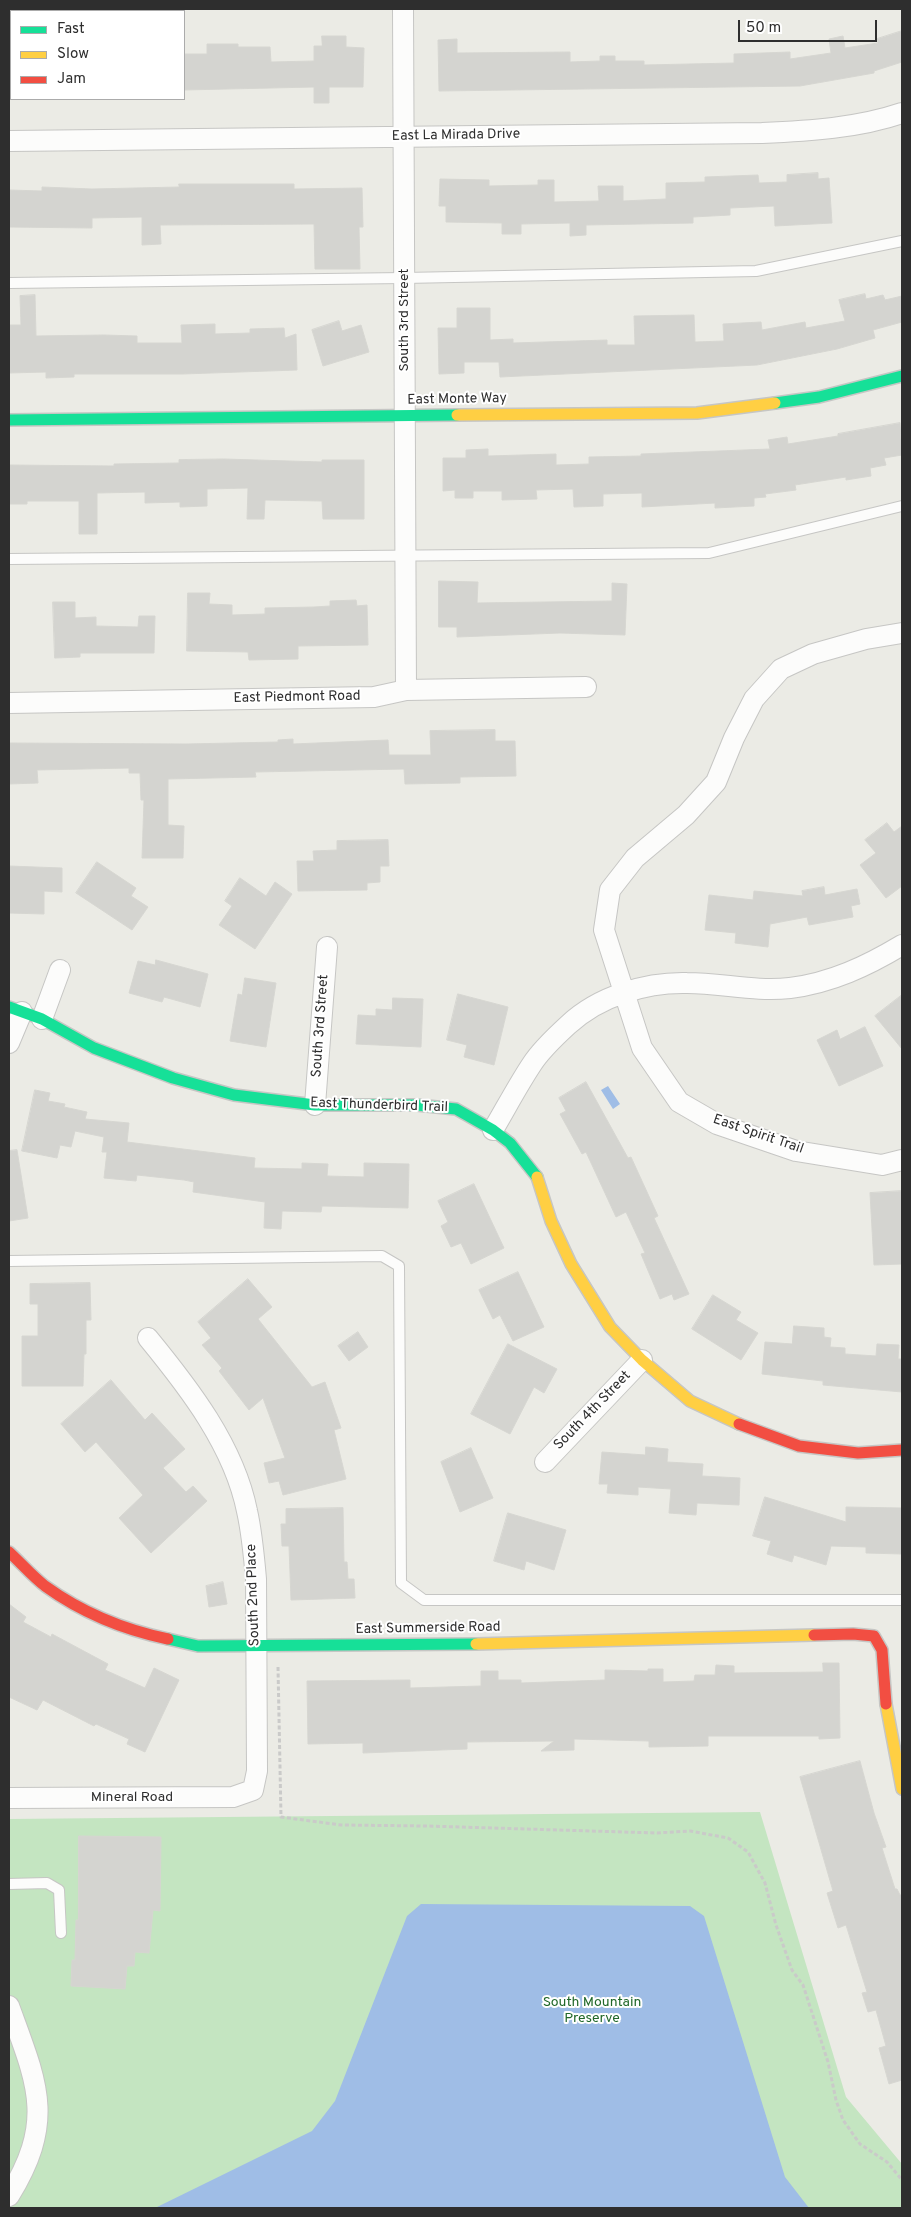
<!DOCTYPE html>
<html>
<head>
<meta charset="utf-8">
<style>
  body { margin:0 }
  #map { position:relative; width:911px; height:2217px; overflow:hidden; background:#ebebe5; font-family:Overpass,sans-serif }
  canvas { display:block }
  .frame { position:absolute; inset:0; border:10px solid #2e2e2e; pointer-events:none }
  .legend { position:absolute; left:10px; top:10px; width:175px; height:90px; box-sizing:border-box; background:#fff; border:1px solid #ababab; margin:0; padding:6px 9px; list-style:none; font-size:15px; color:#2e2e2e }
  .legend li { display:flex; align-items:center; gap:10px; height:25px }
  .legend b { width:25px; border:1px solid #ababab }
  .scale { position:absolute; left:738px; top:20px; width:139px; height:22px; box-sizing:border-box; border:2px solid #2e2e2e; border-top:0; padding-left:6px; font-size:15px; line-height:18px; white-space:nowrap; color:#2e2e2e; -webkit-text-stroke:4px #fff; paint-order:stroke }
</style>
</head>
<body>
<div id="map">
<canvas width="911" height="2217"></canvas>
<div class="frame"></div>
<ul class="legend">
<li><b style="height:6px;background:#16e098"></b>Fast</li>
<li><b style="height:6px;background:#ffcf43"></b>Slow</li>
<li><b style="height:6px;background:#f24e42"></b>Jam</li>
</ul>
<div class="scale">50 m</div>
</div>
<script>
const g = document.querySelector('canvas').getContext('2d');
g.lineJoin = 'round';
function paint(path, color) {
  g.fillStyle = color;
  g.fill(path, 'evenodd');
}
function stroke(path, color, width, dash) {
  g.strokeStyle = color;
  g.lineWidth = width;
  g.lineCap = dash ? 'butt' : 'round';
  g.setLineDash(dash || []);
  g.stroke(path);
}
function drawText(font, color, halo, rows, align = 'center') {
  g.font = font + ' Overpass,sans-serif';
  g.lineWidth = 4;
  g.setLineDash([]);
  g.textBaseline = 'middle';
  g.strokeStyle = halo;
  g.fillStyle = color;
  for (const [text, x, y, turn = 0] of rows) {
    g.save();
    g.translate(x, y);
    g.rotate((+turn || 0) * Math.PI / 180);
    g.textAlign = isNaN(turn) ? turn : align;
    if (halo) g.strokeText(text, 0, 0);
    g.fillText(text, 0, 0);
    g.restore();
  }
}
const green = new Path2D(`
  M 760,1812 L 846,2097 L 902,2164 L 902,2208 L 9,2208 L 9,1819 Z`);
const water = new Path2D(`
  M 608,1086 L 620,1104 L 613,1109 L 601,1090 Z
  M 421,1904 L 690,1906 L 704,1916 L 785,2177 L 809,2208 L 155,2208 L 312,2131 L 335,2101 L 407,1916 Z`);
const building = new Path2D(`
  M 902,31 L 902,62 L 874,71 L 874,73 L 800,86 L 439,91 L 438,40 L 457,39 L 457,53 L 570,52 L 570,62 L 600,61 L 600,56 L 615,56 L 615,61 L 644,61 L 644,65 L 734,63 L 734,54 L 790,52 L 790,59 L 831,53 L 829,39 L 843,36 L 845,48 L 878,43 L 877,39 Z
  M 322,36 L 346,36 L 346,47 L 364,48 L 363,87 L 329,87 L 329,103 L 314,103 L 314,87 L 184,90 L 184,54 L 207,54 L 207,44 L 238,44 L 238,47 L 270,47 L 271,62 L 314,61 L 314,46 L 322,46 Z
  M 818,173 L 818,179 L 829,178 L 832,223 L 775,226 L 774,206 L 730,208 L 730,215 L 693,217 L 693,223 L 586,225 L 586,235 L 570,236 L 570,223 L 521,224 L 521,234 L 502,234 L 502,223 L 446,222 L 446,206 L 439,206 L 440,179 L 489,180 L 489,186 L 538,185 L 538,180 L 554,180 L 554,202 L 599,201 L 598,186 L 623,186 L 623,201 L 666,199 L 666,183 L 705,182 L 705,177 L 758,175 L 759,183 L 787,182 L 787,175 Z
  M 179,184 L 294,184 L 294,189 L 362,188 L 363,227 L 359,227 L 360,269 L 315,269 L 314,224 L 160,225 L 161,244 L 142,245 L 142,217 L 92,218 L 92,228 L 9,227 L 9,190 L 42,191 L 42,187 L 92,189 L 179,187 Z
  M 865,294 L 866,299 L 883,295 L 885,300 L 902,296 L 902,322 L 873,330 L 875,338 L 837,349 L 757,365 L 500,377 L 499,362 L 464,362 L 464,373 L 439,374 L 438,328 L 457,328 L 457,308 L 490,308 L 490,340 L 513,339 L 513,343 L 607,340 L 607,345 L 635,345 L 634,316 L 694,315 L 695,342 L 724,341 L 723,324 L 761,322 L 762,330 L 805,322 L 806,328 L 845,321 L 839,300 Z
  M 35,295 L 36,336 L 104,335 L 137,336 L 137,343 L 182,343 L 181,325 L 215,324 L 215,334 L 250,333 L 250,329 L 284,328 L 285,338 L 296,334 L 297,370 L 183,374 L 74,374 L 74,377 L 46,378 L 46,372 L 9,373 L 9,325 L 21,325 L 20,296 Z
  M 339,321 L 342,331 L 361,325 L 369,352 L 323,366 L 312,330 Z
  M 900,423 L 902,455 L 884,458 L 886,465 L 870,468 L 871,476 L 846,480 L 846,477 L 795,485 L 796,490 L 765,494 L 766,497 L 754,498 L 754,506 L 715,508 L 715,503 L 642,507 L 642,493 L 603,494 L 603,506 L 574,507 L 573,489 L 536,490 L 537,499 L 502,500 L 502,491 L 473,491 L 473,498 L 455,498 L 455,490 L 443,491 L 443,458 L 466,458 L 466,450 L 488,449 L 488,456 L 556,454 L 556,465 L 589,464 L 589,457 L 641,456 L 641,454 L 770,449 L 768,440 L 787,437 L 788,444 L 838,436 L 838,434 Z
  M 224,459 L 322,462 L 322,460 L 364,460 L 364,519 L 323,519 L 322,501 L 265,500 L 264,519 L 247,519 L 248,488 L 207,489 L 207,506 L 180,507 L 180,502 L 145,503 L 145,492 L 97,493 L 97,534 L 79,534 L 79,501 L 27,501 L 27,504 L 9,504 L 9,465 L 114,466 L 114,464 L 179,463 L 179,460 Z
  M 439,581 L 478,582 L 477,603 L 612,601 L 612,583 L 627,584 L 625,635 L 560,633 L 457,637 L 457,627 L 439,627 Z
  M 188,593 L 210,593 L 209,604 L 232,605 L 232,615 L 265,614 L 265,608 L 314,607 L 330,606 L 330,601 L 356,600 L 357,606 L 367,605 L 368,645 L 298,646 L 298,659 L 249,660 L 248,652 L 187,651 Z
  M 53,602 L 75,602 L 75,618 L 96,617 L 96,626 L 138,627 L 139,616 L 155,616 L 154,653 L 80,653 L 80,657 L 55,658 Z
  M 495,730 L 495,741 L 515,741 L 516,776 L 460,777 L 460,783 L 405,784 L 404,769 L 255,772 L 256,777 L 168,779 L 168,825 L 184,826 L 183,858 L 142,858 L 144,800 L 141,800 L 140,773 L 129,773 L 129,768 L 37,770 L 38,783 L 9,784 L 9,743 L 186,744 L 278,742 L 278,740 L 293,739 L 293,744 L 388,740 L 389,755 L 431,755 L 430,731 Z
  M 887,823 L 894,832 L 902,826 L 902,886 L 886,898 L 860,865 L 876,853 L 865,840 Z
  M 388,840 L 389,866 L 380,866 L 380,882 L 367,883 L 367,890 L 298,891 L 297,861 L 314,861 L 313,851 L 337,850 L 337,841 Z
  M 97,862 L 136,888 L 131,896 L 148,907 L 132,930 L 76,893 Z
  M 9,866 L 62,868 L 62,892 L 44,891 L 44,914 L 9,913 Z
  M 240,878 L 266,896 L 275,882 L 292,894 L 255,949 L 219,925 L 232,906 L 225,901 Z
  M 824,887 L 825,895 L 857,889 L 860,904 L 851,906 L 853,917 L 809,925 L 807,917 L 770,924 L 768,947 L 735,943 L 736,933 L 705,930 L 709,895 L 753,900 L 754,891 L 803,896 L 802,891 Z
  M 156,960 L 208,974 L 200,1007 L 164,997 L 162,1002 L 129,993 L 138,961 L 155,965 Z
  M 245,978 L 276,983 L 266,1047 L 230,1041 L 238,994 L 242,995 Z
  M 458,994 L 508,1007 L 494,1065 L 464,1057 L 467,1045 L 447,1040 Z
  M 902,995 L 902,1049 L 875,1016 Z
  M 393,998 L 423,999 L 421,1047 L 356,1044 L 358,1015 L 376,1016 L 376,1009 L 392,1010 Z
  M 865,1027 L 883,1066 L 839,1086 L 817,1040 L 837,1030 L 840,1039 Z
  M 586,1082 L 628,1158 L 631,1157 L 658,1216 L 654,1218 L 689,1294 L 674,1300 L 672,1294 L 660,1299 L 641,1254 L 645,1253 L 626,1212 L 616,1217 L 586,1152 L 582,1154 L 560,1114 L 566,1111 L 559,1098 Z
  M 35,1090 L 50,1093 L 48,1101 L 65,1104 L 64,1107 L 87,1112 L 85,1119 L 129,1123 L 127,1142 L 255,1158 L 254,1168 L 302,1169 L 302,1163 L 328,1164 L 327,1176 L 364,1177 L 364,1163 L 409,1164 L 408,1208 L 322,1206 L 321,1212 L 282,1211 L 281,1229 L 264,1228 L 265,1202 L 193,1192 L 194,1182 L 184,1180 L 137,1175 L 136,1181 L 104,1178 L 107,1152 L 102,1152 L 104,1137 L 75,1131 L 71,1147 L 60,1145 L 57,1158 L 22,1151 Z
  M 17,1150 L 28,1218 L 9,1221 L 9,1151 Z
  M 474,1184 L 504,1248 L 471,1264 L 461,1243 L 451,1247 L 441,1226 L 448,1222 L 438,1201 Z
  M 902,1191 L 902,1264 L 874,1265 L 870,1193 Z
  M 518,1272 L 544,1327 L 513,1341 L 500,1315 L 493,1319 L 479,1290 Z
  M 248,1279 L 272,1307 L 258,1319 L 312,1387 L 325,1382 L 341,1428 L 334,1430 L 346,1479 L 283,1495 L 279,1481 L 269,1483 L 264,1463 L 285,1458 L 263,1398 L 249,1410 L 219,1371 L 222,1368 L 202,1345 L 211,1338 L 198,1322 Z
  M 90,1283 L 91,1320 L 86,1320 L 86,1354 L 84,1354 L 83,1386 L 22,1386 L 22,1336 L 38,1336 L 38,1304 L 30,1304 L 30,1284 Z
  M 713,1295 L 741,1312 L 736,1320 L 758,1333 L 741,1360 L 692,1329 Z
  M 794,1326 L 824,1328 L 824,1337 L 831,1338 L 830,1347 L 845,1348 L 845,1354 L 876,1356 L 877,1344 L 899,1345 L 898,1359 L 902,1359 L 902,1392 L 823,1385 L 823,1381 L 762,1374 L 765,1342 L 792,1344 Z
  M 358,1332 L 368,1347 L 349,1361 L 338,1346 Z
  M 508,1344 L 557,1369 L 544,1393 L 534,1387 L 510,1434 L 471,1414 Z
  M 111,1380 L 145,1420 L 152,1413 L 185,1449 L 163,1468 L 186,1492 L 193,1486 L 207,1501 L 151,1553 L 119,1518 L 143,1495 L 96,1442 L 85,1452 L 61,1424 Z
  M 646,1447 L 668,1449 L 667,1462 L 703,1464 L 702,1476 L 740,1478 L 739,1505 L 697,1503 L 696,1515 L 669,1513 L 671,1489 L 638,1487 L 638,1495 L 607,1493 L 608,1484 L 599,1484 L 602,1452 L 645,1455 Z
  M 471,1448 L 493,1498 L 460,1512 L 441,1462 Z
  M 765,1497 L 846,1522 L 846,1507 L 902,1508 L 902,1554 L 866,1553 L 866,1547 L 831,1546 L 826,1565 L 794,1555 L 792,1562 L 767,1554 L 771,1541 L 753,1536 Z
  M 343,1508 L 344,1562 L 347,1562 L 348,1579 L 354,1579 L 355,1598 L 291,1600 L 289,1546 L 282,1546 L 281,1524 L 286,1524 L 286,1509 Z
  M 508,1513 L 566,1530 L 554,1570 L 526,1561 L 524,1570 L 494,1561 Z
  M 223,1582 L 227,1604 L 209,1607 L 206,1586 Z
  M 9,1604 L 26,1617 L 23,1622 L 51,1637 L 52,1634 L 108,1664 L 105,1670 L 145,1688 L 154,1668 L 179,1680 L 145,1752 L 127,1744 L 129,1739 L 96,1724 L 94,1726 L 43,1700 L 37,1710 L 9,1697 Z
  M 823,1663 L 839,1663 L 840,1738 L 819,1739 L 819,1736 L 708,1736 L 708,1746 L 649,1747 L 649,1741 L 574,1739 L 574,1750 L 541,1751 L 554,1741 L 467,1742 L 467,1749 L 363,1753 L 363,1743 L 308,1744 L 307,1681 L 410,1680 L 410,1688 L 481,1686 L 481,1671 L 498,1671 L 498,1680 L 521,1680 L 521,1683 L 605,1680 L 605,1670 L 648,1671 L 648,1669 L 663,1669 L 663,1682 L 694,1681 L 695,1675 L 715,1675 L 716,1665 L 734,1666 L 734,1673 L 823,1672 Z
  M 860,1761 L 874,1813 L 886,1847 L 882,1848 L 895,1889 L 897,1889 L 900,1895 L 902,1895 L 902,2080 L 889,2084 L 879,2048 L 886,2046 L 876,2010 L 868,2012 L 862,1993 L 867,1992 L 846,1925 L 838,1928 L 827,1893 L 833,1891 L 800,1777 Z
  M 79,1836 L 161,1837 L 160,1911 L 153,1910 L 149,1953 L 135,1952 L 134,1966 L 127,1966 L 125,1989 L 71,1986 L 72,1960 L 75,1960 L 76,1920 L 78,1920 Z`);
const path = new Path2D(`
  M 278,1667 L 281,1817 L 341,1825 L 427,1826 L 657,1833 L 690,1831 L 728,1838 L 748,1852 L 765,1883 L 776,1925 L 792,1970 L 803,1985 L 828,2062 L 836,2100 L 843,2120 L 860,2144 L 887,2162 L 902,2180`);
const lane = new Path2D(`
  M 9,283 L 404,278 L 756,271 L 902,241
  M 9,559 L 709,553 L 902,506
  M 9,1261 L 382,1256 L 399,1266 L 401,1583 L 424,1600 L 902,1600
  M 9,1884 L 47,1883 L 59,1890 L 61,1933`);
const street = new Path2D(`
  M 403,9 L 406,690
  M 9,141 L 762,133 C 809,131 858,128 902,113
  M 902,633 L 866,639 L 813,654 L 781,669 L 754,699 L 734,738 L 716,782 L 686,815 L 635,858 L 610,890 L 604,930 L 642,1048 L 679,1102 L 717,1124 L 796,1151 L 882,1165 L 902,1160
  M 9,703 L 374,697 L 406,690 L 586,687
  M 42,1019 L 60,970
  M 9,1043 L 22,1012
  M 315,1105 L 327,947
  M 493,1130 C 506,1108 518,1085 532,1064 C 541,1050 556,1036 568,1025 C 599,996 646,982 687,983 C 722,983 755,992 790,988 C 831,983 867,966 902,945
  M 545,1462 L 642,1360
  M 9,1798 L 233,1797 L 253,1790 L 257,1771 L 256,1579 C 254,1556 252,1533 247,1511 C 234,1446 189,1388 148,1338
  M 9,2006 C 37,2083 56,2120 9,2196`);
const fast = new Path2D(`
  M 775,403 L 819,397 L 902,376
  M 9,420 L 457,415
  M 9,1007 L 42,1019 L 94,1048 L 173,1078 L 234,1095 L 315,1105 L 417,1105 L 456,1109 L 493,1130 L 510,1143 L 537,1177
  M 168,1639 L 198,1646 L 476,1644`);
const slow = new Path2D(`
  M 457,415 L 697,413 L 775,403
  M 537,1177 L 551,1221 L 571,1264 L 610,1327 L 642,1360 L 690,1401 L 739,1424
  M 476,1644 L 814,1635
  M 886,1704 L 902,1789`);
const jam = new Path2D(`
  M 739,1424 L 799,1446 L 858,1453 L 902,1450
  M 9,1552 C 21,1563 32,1576 45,1586 C 81,1612 125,1630 168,1639
  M 814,1635 L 853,1634 L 874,1636 L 882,1650 L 886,1704`);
const streetNames = [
  ["East La Mirada Drive",456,136,-1],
  ["South 3rd Street",405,320,-90],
  ["East Monte Way",457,400,-1],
  ["East Piedmont Road",297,698,-1],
  ["South 3rd Street",321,1026,-86],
  ["East Thunderbird Trail",379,1106,2],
  ["East Spirit Trail",758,1135,19],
  ["South 4th Street",593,1411,-46],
  ["South 2nd Place",254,1595,-92],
  ["East Summerside Road",428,1629,-1],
  ["Mineral Road",132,1798]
];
const parkNames = [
  ["South Mountain",592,2003],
  ["Preserve",592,2019]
];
paint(green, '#c4e5c1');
paint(water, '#9fbde6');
paint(building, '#d4d4d0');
stroke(building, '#d6d6d1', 1);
stroke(lane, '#c6c6c4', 12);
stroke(street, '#c6c6c4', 22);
stroke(fast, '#c6c6c4', 14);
stroke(slow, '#c6c6c4', 14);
stroke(jam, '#c6c6c4', 14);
stroke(path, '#cacac9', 3, [4, 2.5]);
stroke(lane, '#fcfcfb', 10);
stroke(street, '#fcfcfb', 20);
stroke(fast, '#16e098', 11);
stroke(slow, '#ffcf43', 11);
stroke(jam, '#f24e42', 11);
drawText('14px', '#2e2e2e', '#fff', streetNames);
drawText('14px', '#216829', '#fff', parkNames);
</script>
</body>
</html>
